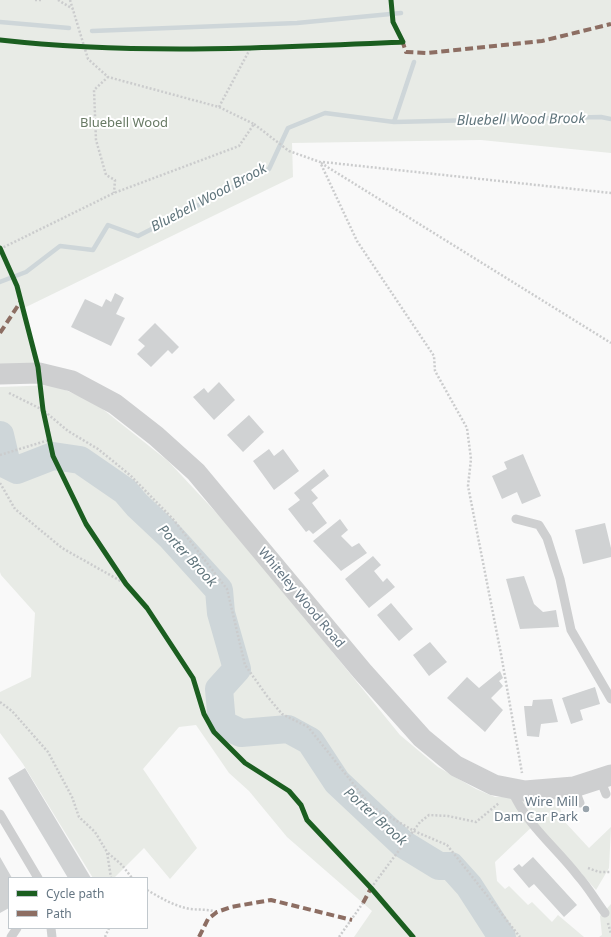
<!DOCTYPE html>
<html>
<head>
<meta charset="utf-8">
<style>
  body { margin:0 }
  #map { position:relative; width:611px; height:937px; overflow:hidden; background:#f9f9f9; font-family:"Noto Sans",sans-serif }
  canvas { display:block }
  .legend { position:absolute; left:8px; top:877px; width:140px; height:52px; box-sizing:border-box; background:#fff; border:1px solid #c1c8cd; margin:0; padding:5px 7px; list-style:none; font-size:12px; color:#657683 }
  .legend li { display:flex; align-items:center; gap:8px; height:20px }
  .legend b { width:20px; border:1px solid #c1c8cd }
</style>
</head>
<body>
<div id="map">
<canvas width="611" height="937"></canvas>
<ul class="legend">
<li><b style="height:5px;background:#1b5e20"></b>Cycle path</li>
<li><b style="height:5px;background:#8d6e63"></b>Path</li>
</ul>
</div>
<script>
const g = document.querySelector('canvas').getContext('2d');
g.lineJoin = 'round';
function paint(path, color) {
  g.fillStyle = color;
  g.fill(path, 'evenodd');
}
function stroke(path, color, width, dash) {
  g.strokeStyle = color;
  g.lineWidth = width;
  g.lineCap = dash ? 'butt' : 'round';
  g.setLineDash(dash || []);
  g.stroke(path);
}
function drawText(font, color, halo, rows, align = 'center') {
  g.font = font + ' "Noto Sans",sans-serif';
  g.lineWidth = 4;
  g.setLineDash([]);
  g.textBaseline = 'middle';
  g.strokeStyle = halo;
  g.fillStyle = color;
  for (const [text, x, y, turn = 0] of rows) {
    g.save();
    g.translate(x, y);
    g.rotate((+turn || 0) * Math.PI / 180);
    g.textAlign = isNaN(turn) ? turn : align;
    if (halo) g.strokeText(text, 0, 0);
    g.fillText(text, 0, 0);
    g.restore();
  }
}
const green = new Path2D(`
  M 0,0 L 611,0 L 611,153 L 481,140 L 292,143 L 293,177 L 24,308 L 39,366 L 0,366 Z
  M 54,385 L 95,403 L 168,461 L 239,537 L 400,735 L 438,767 L 476,789 L 495,797 L 557,797 L 564,821 L 589,848 L 611,827 L 609,868 L 596,890 L 536,823 L 495,862 L 497,881 L 505,889 L 509,886 L 528,905 L 532,902 L 552,922 L 558,915 L 584,937 L 354,937 L 372,911 L 287,837 L 249,791 L 229,773 L 196,725 L 179,727 L 143,769 L 197,848 L 170,879 L 144,848 L 114,878 L 93,878 L 23,764 L 0,733 L 0,692 L 31,677 L 35,613 L 1,575 L 0,572 L 0,387 Z
  M 611,904 L 611,937 L 599,937 L 602,935 L 600,916 Z`);
const stream = new Path2D(`
  M 0,22 L 69,28
  M 92,31 L 297,23 L 401,13
  M 394,122 L 414,62
  M 0,282 L 26,272 L 60,246 L 93,250 L 108,225 L 138,236 L 269,169 L 288,128 L 325,113 L 394,122 L 601,117 L 611,119`);
const river = new Path2D(`
  M 0,435 L 7,465 L 17,470 L 53,456 L 80,460 L 125,491 L 137,505 L 171,537 L 219,590 L 221,613 L 237,669 L 219,689 L 222,724 L 241,733 L 288,729 L 310,741 L 337,782 L 403,844 L 439,866 L 451,866 L 469,886 L 502,937`);
const building = new Path2D(`
  M 115,293 L 124,298 L 116,314 L 125,318 L 111,346 L 71,327 L 85,299 L 102,307 L 106,299 L 111,302 Z
  M 155,323 L 179,347 L 172,354 L 168,350 L 151,367 L 137,354 L 145,346 L 138,340 Z
  M 219,382 L 235,400 L 214,420 L 193,397 L 204,388 L 208,393 Z
  M 249,415 L 264,432 L 243,452 L 227,435 Z
  M 269,449 L 274,456 L 283,449 L 299,471 L 274,490 L 253,461 Z
  M 523,454 L 541,496 L 522,504 L 517,492 L 502,499 L 492,476 L 507,469 L 504,462 Z
  M 324,469 L 329,476 L 311,490 L 318,498 L 312,503 L 327,523 L 313,534 L 309,530 L 306,532 L 288,509 L 300,500 L 294,493 Z
  M 340,519 L 348,530 L 341,536 L 352,547 L 359,543 L 367,553 L 341,571 L 313,541 Z
  M 605,523 L 611,548 L 611,557 L 583,564 L 575,530 Z
  M 373,556 L 381,565 L 374,571 L 383,582 L 387,578 L 395,587 L 369,608 L 345,579 Z
  M 524,576 L 534,604 L 543,612 L 556,610 L 559,627 L 520,629 L 506,579 Z
  M 391,603 L 413,629 L 399,641 L 377,615 Z
  M 430,642 L 447,662 L 429,676 L 413,655 Z
  M 500,671 L 503,678 L 499,681 L 503,686 L 491,698 L 503,710 L 485,732 L 447,698 L 467,677 L 479,688 Z
  M 595,687 L 600,704 L 580,710 L 583,720 L 571,724 L 562,698 Z
  M 552,699 L 558,722 L 541,724 L 539,737 L 527,736 L 524,706 L 532,706 L 533,700 Z
  M 25,768 L 91,878 L 68,878 L 8,778 Z
  M 0,857 L 12,878 L 9,878 L 9,908 L 0,913 Z
  M 533,857 L 577,905 L 564,917 L 534,884 L 529,888 L 513,869 L 519,864 L 522,867 Z`);
const path = new Path2D(`
  M 35,0 L 43,0
  M 58,0 L 73,9
  M 70,0 L 88,59 L 108,77 L 94,90 L 96,140 L 106,175 L 115,180 L 114,193
  M 219,107 L 250,49
  M 254,124 L 289,151 L 320,162 L 357,241 L 434,356 L 435,371 L 467,428 L 471,459 L 468,486 L 501,654 L 522,773
  M 323,162 L 611,193
  M 321,163 L 611,343
  M 0,249 L 114,193 L 239,146 L 254,124 L 219,107 L 108,77
  M 9,393 L 43,410 L 68,431 L 98,449 L 130,475 L 173,519 L 227,589 L 245,665 L 267,696 L 282,714 L 308,727 L 371,806 L 414,831 L 447,845 L 520,937
  M 0,455 L 49,440
  M 0,483 L 15,509 L 62,548 L 126,584
  M 0,702 L 12,711 L 48,752 L 72,797 L 79,817 L 95,832 L 107,852 L 111,878
  M 108,853 L 122,865 L 132,878
  M 588,868 L 599,872 L 611,872
  M 371,888 L 420,822 L 429,815 L 448,816 L 476,822 L 499,803
  M 147,890 C 161,898 174,906 190,909 C 199,910 208,909 217,912
  M 608,923 L 611,934
  M 105,937 L 109,928
  M 339,937 L 363,903`);
const service = new Path2D(`
  M 516,519 L 539,525 L 547,538 L 560,579 L 571,630 L 611,699
  M 600,779 L 606,794
  M 574,787 L 580,803
  M 511,789 C 528,827 554,845 578,876 C 588,887 596,901 605,913
  M 0,814 L 38,878
  M 51,928 L 52,937
  M 11,937 L 17,928`);
const tertiary = new Path2D(`
  M 0,374 L 39,373 L 72,381 L 115,404 L 156,436 L 196,472 L 362,671 L 422,738 L 456,766 L 494,785 L 525,791 L 574,787 L 611,775`);
const quiet = new Path2D(`
  M 402,40 L 406,52 L 427,53 L 542,41 L 611,24
  M 0,333 L 21,301
  M 363,903 L 371,888
  M 199,937 L 208,919 L 217,912 L 231,907 L 271,900 L 352,920`);
const cycleway = new Path2D(`
  M 0,40 C 134,55 269,48 403,42 L 393,22 L 391,0
  M 0,248 L 17,286 L 38,367 L 43,410 L 53,456 L 86,524 L 126,584 L 147,608 L 193,678 L 204,714 L 214,732 L 245,763 L 289,791 L 301,805 L 307,820 L 371,888 L 413,937`);
const markers = [
  [586,809,4,"#99a4ac"]
];
const parkNames = [
  ["Bluebell Wood",124,123]
];
const streetNames = [
  ["Whiteley Wood Road",301,598,50]
];
const poiNames = [
  ["Wire Mill",578,802],
  ["Dam Car Park",578,817]
];
const waterNames = [
  ["Bluebell Wood Brook",521,120,-1],
  ["Bluebell Wood Brook",209,198,-28],
  ["Porter Brook",187,556,47],
  ["Porter Brook",375,817,42]
];
paint(green, '#e8ebe6');
stroke(stream, '#ced6d9', 4.5);
stroke(river, '#ced6d9', 28);
paint(building, '#d0d2d3');
stroke(path, '#cbcccd', 2.5, [2, 2]);
stroke(service, '#cecfd0', 9);
stroke(tertiary, '#cecfd0', 21);
stroke(quiet, '#8d6e63', 4, [8, 4]);
stroke(cycleway, '#1b5e20', 5);
for (const [x, y, r, color] of markers) {
  const dot = new Path2D();
  dot.arc(x, y, r, 0, 2 * Math.PI);
  g.fillStyle = color;
  g.fill(dot);
  stroke(dot, '#fff', 1.5);
}
drawText('13px', '#687a64', '#fff', parkNames);
drawText('13px', '#657683', '#fff', streetNames);
drawText('13px', '#657683', '#fff', poiNames, 'right');
drawText('italic 14px', '#60757c', '#fff', waterNames);
</script>
</body>
</html>
